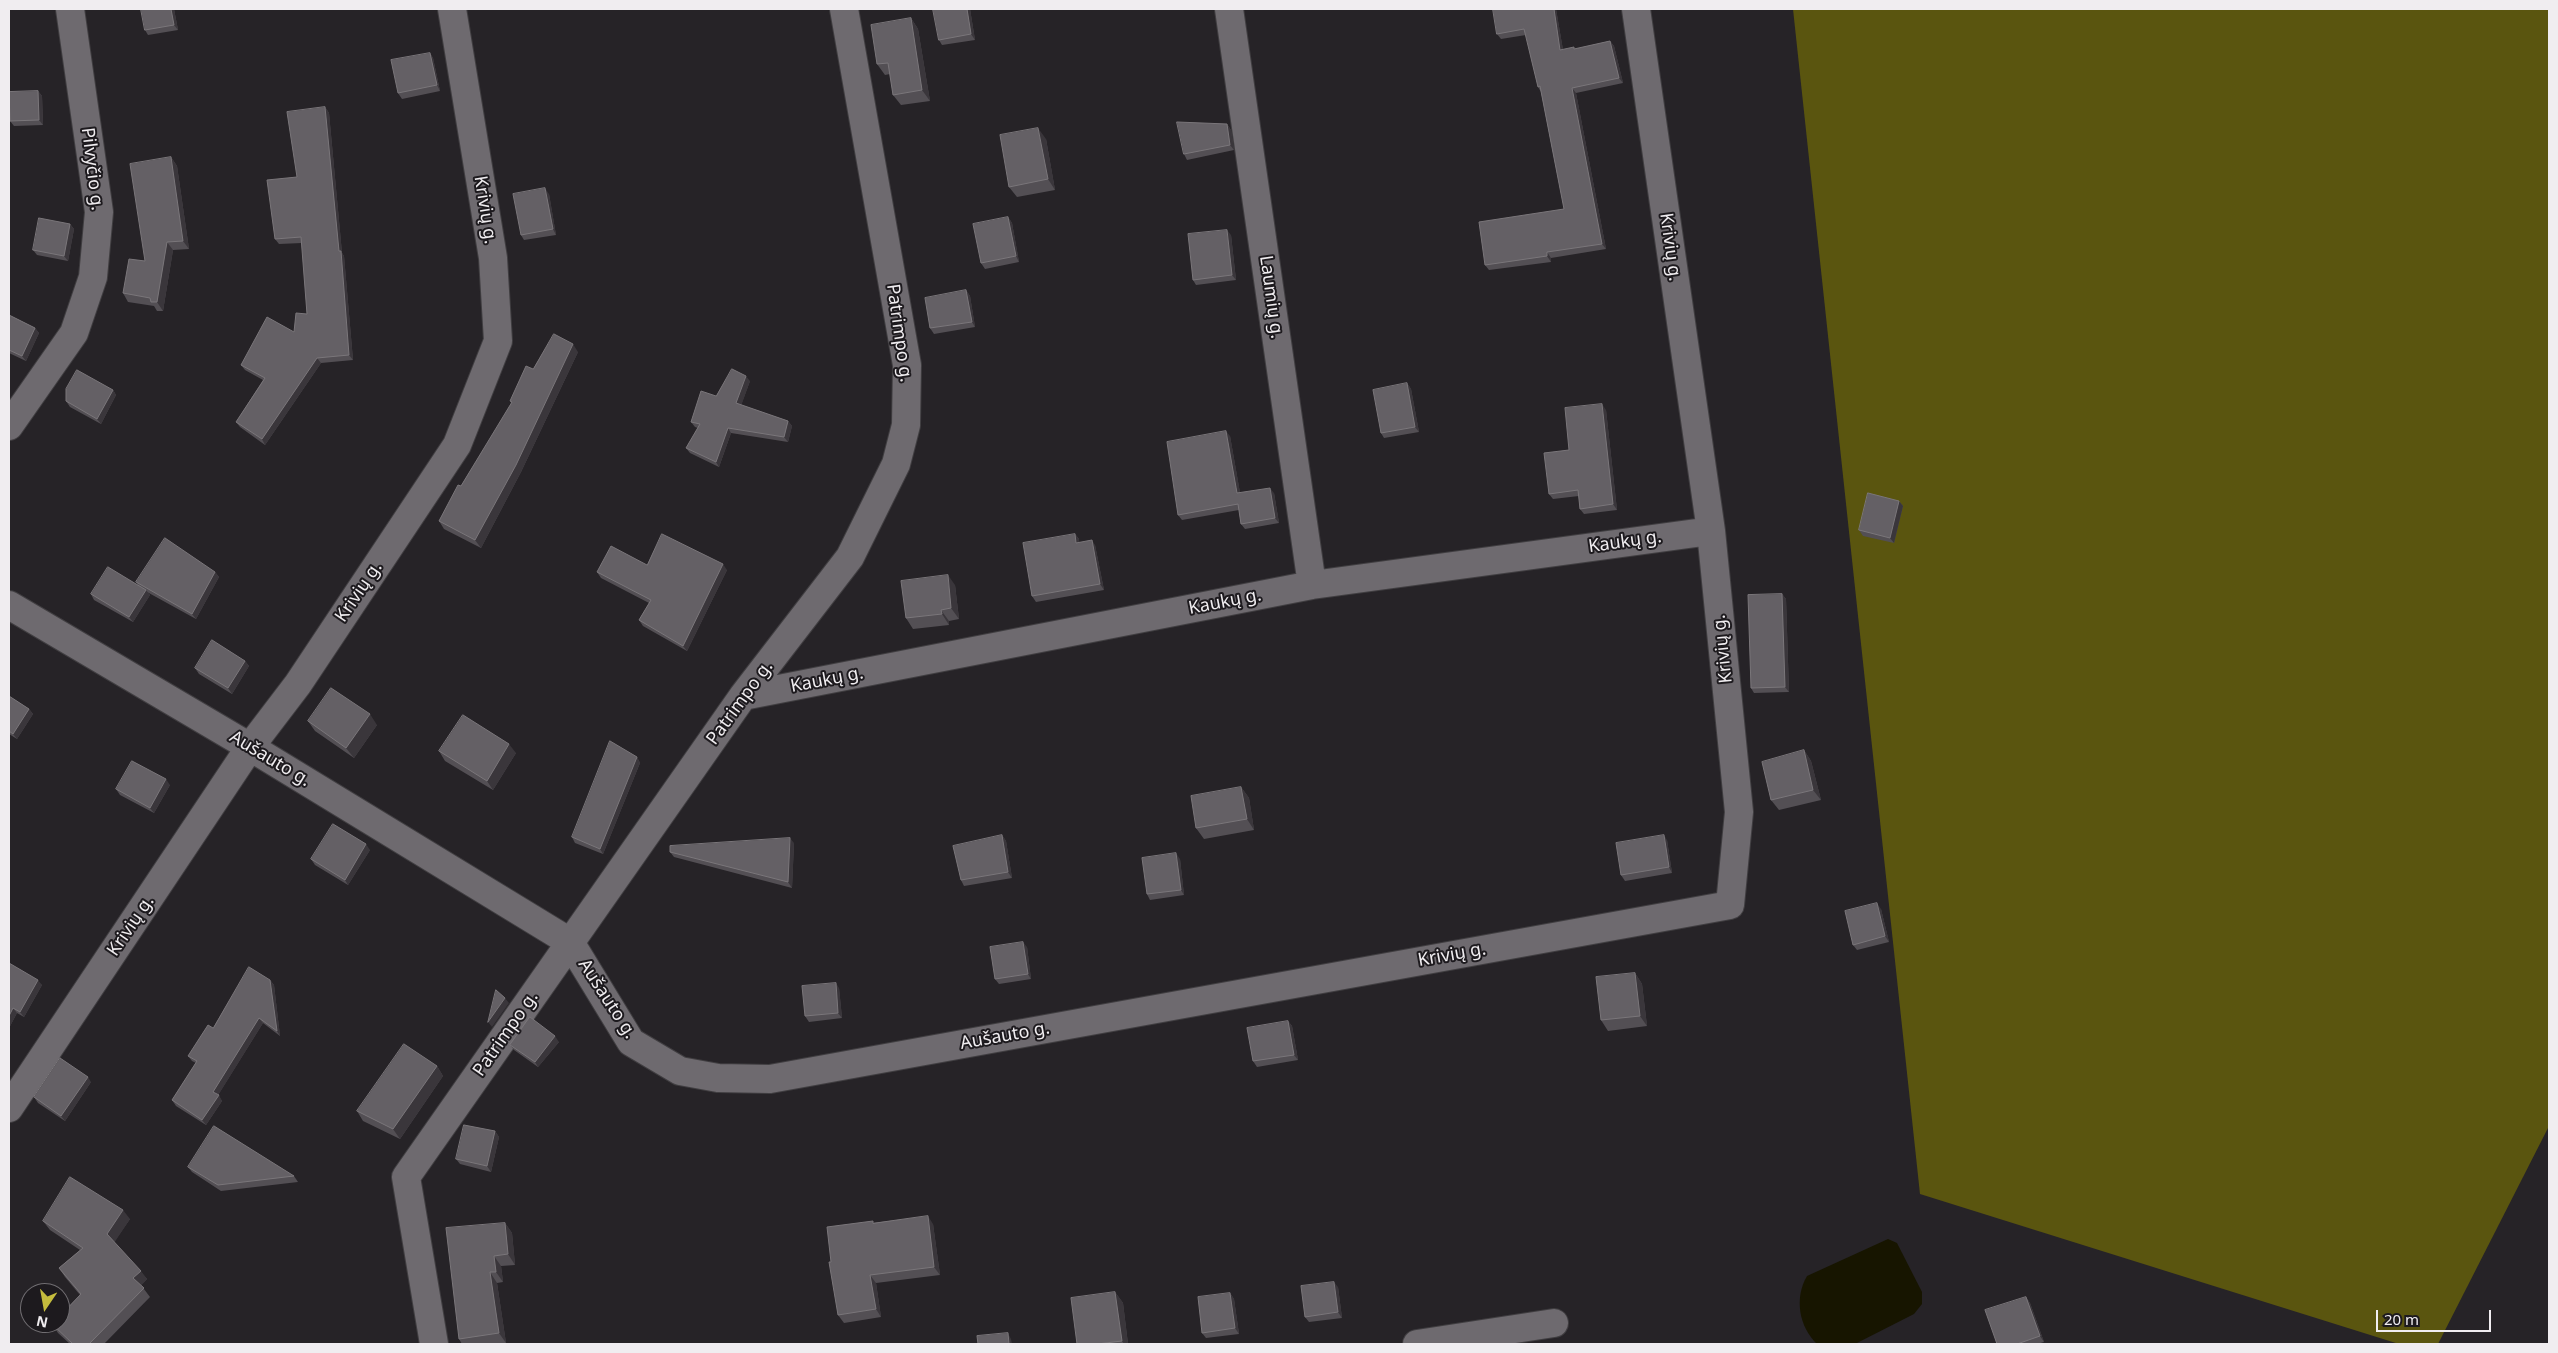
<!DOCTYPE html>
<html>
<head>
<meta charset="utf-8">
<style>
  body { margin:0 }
  #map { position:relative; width:2558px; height:1353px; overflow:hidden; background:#262327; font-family:"Noto Sans",sans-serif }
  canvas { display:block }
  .frame { position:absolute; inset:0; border:10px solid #f0edf0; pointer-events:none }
  .north { position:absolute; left:20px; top:1283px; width:50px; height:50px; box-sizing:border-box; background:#1d1a1e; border:1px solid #716e72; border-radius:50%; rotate:192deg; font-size:14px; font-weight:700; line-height:20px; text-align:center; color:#f0edf0 }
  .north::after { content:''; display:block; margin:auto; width:18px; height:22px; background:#c4bc3d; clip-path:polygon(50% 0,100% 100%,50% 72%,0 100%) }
  .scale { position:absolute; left:2376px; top:1310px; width:115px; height:22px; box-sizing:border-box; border:2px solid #f0edf0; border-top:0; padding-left:6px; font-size:15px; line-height:18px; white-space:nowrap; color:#f0edf0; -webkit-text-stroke:4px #1d1a1e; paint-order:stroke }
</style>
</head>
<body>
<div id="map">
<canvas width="2558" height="1353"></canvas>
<div class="frame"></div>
<div class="north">N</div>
<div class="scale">20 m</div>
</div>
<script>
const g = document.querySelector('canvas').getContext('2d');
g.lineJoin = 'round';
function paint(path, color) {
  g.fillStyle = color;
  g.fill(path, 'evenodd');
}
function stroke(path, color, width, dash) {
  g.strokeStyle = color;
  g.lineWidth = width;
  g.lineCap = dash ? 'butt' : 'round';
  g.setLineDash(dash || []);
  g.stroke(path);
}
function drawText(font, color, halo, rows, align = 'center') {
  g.font = font + ' "Noto Sans",sans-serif';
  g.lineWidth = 4;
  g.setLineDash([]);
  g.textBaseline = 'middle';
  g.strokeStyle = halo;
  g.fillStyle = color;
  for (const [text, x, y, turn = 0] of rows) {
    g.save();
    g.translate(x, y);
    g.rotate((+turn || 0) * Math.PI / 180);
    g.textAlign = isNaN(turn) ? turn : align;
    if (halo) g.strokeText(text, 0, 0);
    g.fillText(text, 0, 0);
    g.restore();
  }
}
const forest = new Path2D(`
  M 1793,9 L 2549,9 L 2549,1126 L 2438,1344 L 2399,1344 L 1920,1194 Z`);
const water = new Path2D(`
  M 1888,1239 L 1897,1243 L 1922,1292 L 1922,1304 L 1914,1314 L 1855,1344 L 1817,1344 C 1799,1327 1794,1298 1807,1276 Z`);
const street = new Path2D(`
  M 1229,9 L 1312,585
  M 9,426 L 74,333 L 93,277 L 99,212 L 70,9
  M 9,605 L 250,747 L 570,942 L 631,1042 L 680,1071 L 718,1078 L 770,1079 L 1730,905 L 1739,812 L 1711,531 L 1636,9
  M 743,696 L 1312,585 L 1711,531
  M 9,1108 L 250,747 L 298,684 L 457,445 L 498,341 L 493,258 L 452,9
  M 434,1344 L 406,1177 L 743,696 L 850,557 L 896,464 L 906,425 L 907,365 L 844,9
  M 1417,1344 L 1554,1323`);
const wall = new Path2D(`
  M 174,9 L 178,30 L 148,35 L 145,30 Z
  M 933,9 L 970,9 L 975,40 L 942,45 L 939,40 Z
  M 1493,9 L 1556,9 L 1563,50 L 1575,49 L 1610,41 L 1614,46 L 1623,83 L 1576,93 L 1606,249 L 1551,258 L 1551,262 L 1489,270 L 1485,265 L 1564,209 L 1541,92 L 1538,87 L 1526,35 L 1501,39 L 1497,34 Z
  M 911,18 L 918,29 L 930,101 L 901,105 L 893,95 L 890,74 L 885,75 L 877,64 Z
  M 430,53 L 433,58 L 440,91 L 402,99 L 398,93 Z
  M 38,91 L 42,96 L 43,125 L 14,126 L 10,121 Z
  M 325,107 L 329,113 L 342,253 L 344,256 L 353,360 L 321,363 L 265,445 L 240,427 L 236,422 L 263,380 L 245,370 L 241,365 L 294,332 L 307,314 L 302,243 L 279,244 L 275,239 L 297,177 Z
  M 1227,124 L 1231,130 L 1234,150 L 1187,160 L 1184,154 Z
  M 1046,139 L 1055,190 L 1017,197 L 1009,187 Z
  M 171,157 L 177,166 L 189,249 L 173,250 L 163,311 L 157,311 L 154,306 L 128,302 L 123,293 L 145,261 Z
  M 549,194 L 556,235 L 524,240 L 521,235 Z
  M 1008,217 L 1012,223 L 1019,262 L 985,269 L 981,263 Z
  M 70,224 L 74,229 L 68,261 L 37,255 L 33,250 Z
  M 1231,235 L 1236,280 L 1196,285 L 1193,280 Z
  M 966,290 L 970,296 L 975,327 L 934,334 L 930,328 Z
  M 9,315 L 35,328 L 39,333 L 26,361 L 9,353 Z
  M 578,352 L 521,472 L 481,548 L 444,529 L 439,521 L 512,404 L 510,401 L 533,369 Z
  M 750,381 L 741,405 L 788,421 L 792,426 L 788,442 L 731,433 L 719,467 L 690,453 L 686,448 L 698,428 L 695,427 L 691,422 L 716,396 Z
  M 1407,383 L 1411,389 L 1419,432 L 1384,438 L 1381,433 Z
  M 113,390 L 116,395 L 101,424 L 70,407 L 66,401 Z
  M 1606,410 L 1617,510 L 1584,514 L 1580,509 L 1579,496 L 1553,499 L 1549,494 Z
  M 1230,436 L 1240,493 L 1274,493 L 1279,523 L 1245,529 L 1241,524 L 1239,510 L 1182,520 L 1178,515 Z
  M 1899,501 L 1903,506 L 1894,543 L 1863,536 L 1859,530 Z
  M 1075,534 L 1079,539 L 1079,542 L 1095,545 L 1104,590 L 1036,602 L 1032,596 Z
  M 647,565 L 727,570 L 687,651 L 643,626 L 639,620 L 649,603 L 601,578 L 597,572 Z
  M 215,572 L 219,577 L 196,619 L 147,592 L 150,595 L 133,622 L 94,600 L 91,594 L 138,585 L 136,582 Z
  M 955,585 L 959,619 L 949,621 L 949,625 L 913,629 L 906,618 Z
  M 1782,594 L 1786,599 L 1789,692 L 1754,693 L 1751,688 Z
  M 245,661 L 249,666 L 232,694 L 199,674 L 195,668 Z
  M 9,696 L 29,709 L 33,714 L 17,739 L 9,734 Z
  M 308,721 L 377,725 L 354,758 L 315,731 Z
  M 1804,750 L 1811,761 L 1821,800 L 1779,810 L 1771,800 Z
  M 439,751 L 516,753 L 493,790 L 445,761 Z
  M 637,757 L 640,763 L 603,854 L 575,843 L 572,837 Z
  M 170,785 L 154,813 L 120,795 L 116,789 Z
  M 1241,787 L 1249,798 L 1254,830 L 1204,839 L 1196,828 Z
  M 1002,835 L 1006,841 L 1012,878 L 964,886 L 961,880 Z
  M 1667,840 L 1672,873 L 1625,881 L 1621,875 Z
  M 794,843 L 792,888 L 674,857 L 670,852 Z
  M 370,850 L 348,885 L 315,865 L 311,859 Z
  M 1180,859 L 1184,895 L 1150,900 L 1147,894 Z
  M 1881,909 L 1889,942 L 1857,950 L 1853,945 Z
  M 1027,947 L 1031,979 L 999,984 L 995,979 Z
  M 9,963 L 42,985 L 24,1017 L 17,1013 L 9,1028 Z
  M 1635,973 L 1642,984 L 1647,1026 L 1608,1031 L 1601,1020 Z
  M 270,980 L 274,985 L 280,1036 L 263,1023 L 218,1095 L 222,1101 L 206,1125 L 176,1106 L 172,1100 L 196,1063 L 192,1061 L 188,1056 L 213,1028 Z
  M 839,988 L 842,1018 L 809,1022 L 805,1016 Z
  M 1288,1021 L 1292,1026 L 1298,1060 L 1257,1067 L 1253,1061 Z
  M 559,1042 L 538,1067 L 514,1050 L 510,1045 Z
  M 437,1066 L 443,1076 L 400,1139 L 363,1121 L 357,1111 Z
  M 91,1082 L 65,1121 L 38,1103 L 34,1097 Z
  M 495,1131 L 499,1137 L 491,1172 L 460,1164 L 456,1159 Z
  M 188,1167 L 294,1176 L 298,1182 L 221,1191 L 192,1172 Z
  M 130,1219 L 114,1242 L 147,1279 L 141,1285 L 150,1297 L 104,1344 L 70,1344 L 58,1333 L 52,1324 L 80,1295 L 65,1277 L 59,1268 L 80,1250 L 50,1230 L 43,1221 Z
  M 505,1223 L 512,1233 L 515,1265 L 501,1266 L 503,1282 L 497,1283 L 506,1343 L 501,1344 L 462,1344 L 459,1339 Z
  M 875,1223 L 933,1224 L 940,1275 L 876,1283 L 881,1317 L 844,1323 L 838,1315 L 831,1262 Z
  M 1338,1287 L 1342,1318 L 1309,1322 L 1305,1317 Z
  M 1115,1292 L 1123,1303 L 1128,1344 L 1077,1344 Z
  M 1230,1293 L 1234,1299 L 1239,1334 L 1206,1338 L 1202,1333 Z
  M 2026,1297 L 2030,1303 L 2044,1342 L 2037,1344 L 1997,1344 Z`);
const shadedWall = new Path2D(`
  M 171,9 L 174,9 L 178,30 L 174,25 Z
  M 967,9 L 970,9 L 975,40 L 971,34 Z
  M 1554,9 L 1556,9 L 1564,56 L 1560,50 Z
  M 911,18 L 918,29 L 930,101 L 922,90 Z
  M 1610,41 L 1614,46 L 1623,83 L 1619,78 Z
  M 430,53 L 433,58 L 440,91 L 437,85 Z
  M 1572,88 L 1576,93 L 1606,249 L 1602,244 Z
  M 38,91 L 42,96 L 43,125 L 39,120 Z
  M 325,107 L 329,113 L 342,253 L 344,256 L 353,360 L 349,355 Z
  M 1227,124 L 1231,130 L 1234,150 L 1230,145 Z
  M 1038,128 L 1046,139 L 1055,190 L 1048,179 Z
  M 171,157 L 177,166 L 189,249 L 183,241 Z
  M 545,188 L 549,194 L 556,235 L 553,229 Z
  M 1008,217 L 1012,223 L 1019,262 L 1016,256 Z
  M 70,224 L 74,229 L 68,261 L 64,256 Z
  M 1227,230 L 1231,235 L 1236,280 L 1232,275 Z
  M 167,242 L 173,250 L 163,311 L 157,302 Z
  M 1547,252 L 1551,258 L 1551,262 L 1547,256 Z
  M 966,290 L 970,296 L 975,327 L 972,322 Z
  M 35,328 L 39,333 L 26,361 L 22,356 Z
  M 573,344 L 578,352 L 521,472 L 481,548 L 475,540 Z
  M 317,358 L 321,363 L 265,445 L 262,439 Z
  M 746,376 L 750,381 L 740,409 L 736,403 Z
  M 1407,383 L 1411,389 L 1419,432 L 1415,427 Z
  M 113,390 L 116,395 L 101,424 L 97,419 Z
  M 1602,404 L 1606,410 L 1617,510 L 1613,504 Z
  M 788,421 L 792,426 L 788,442 L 784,437 Z
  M 728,428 L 731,433 L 719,467 L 716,462 Z
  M 1226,431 L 1230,436 L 1241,498 L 1237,493 Z
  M 1270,488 L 1274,493 L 1279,523 L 1275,518 Z
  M 1899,501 L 1903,506 L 1894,543 L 1890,538 Z
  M 1075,534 L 1079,539 L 1080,548 L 1076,543 Z
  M 1092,540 L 1095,545 L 1104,590 L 1100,584 Z
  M 723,564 L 727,570 L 687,651 L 683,646 Z
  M 215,572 L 219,577 L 196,619 L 192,614 Z
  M 948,575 L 955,585 L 959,619 L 951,608 Z
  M 146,590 L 150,595 L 133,622 L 129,617 Z
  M 1782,594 L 1786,599 L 1789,692 L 1785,687 Z
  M 941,610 L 949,621 L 949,625 L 942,614 Z
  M 245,661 L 249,666 L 232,694 L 228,688 Z
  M 29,709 L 33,714 L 17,739 L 13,734 Z
  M 370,714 L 377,725 L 354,758 L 346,748 Z
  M 509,744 L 516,753 L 493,790 L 487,781 Z
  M 1804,750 L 1811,761 L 1821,800 L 1813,790 Z
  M 637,757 L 640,763 L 603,854 L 600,849 Z
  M 166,779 L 170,785 L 154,813 L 150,808 Z
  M 1241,787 L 1249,798 L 1254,830 L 1247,819 Z
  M 1002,835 L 1006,841 L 1012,878 L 1008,872 Z
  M 1664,835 L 1667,840 L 1672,873 L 1669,867 Z
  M 790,838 L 794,843 L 792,888 L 788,882 Z
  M 366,844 L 370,850 L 348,885 L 345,880 Z
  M 1176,853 L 1180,859 L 1184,895 L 1181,890 Z
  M 1877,903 L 1881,909 L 1889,942 L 1885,936 Z
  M 1023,942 L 1027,947 L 1031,979 L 1028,974 Z
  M 1635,973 L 1642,984 L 1647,1026 L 1640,1016 Z
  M 38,980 L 42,985 L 24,1017 L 20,1012 Z
  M 270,980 L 274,985 L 280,1036 L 277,1031 Z
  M 836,983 L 839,988 L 842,1018 L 838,1013 Z
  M 505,998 L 509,1003 L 492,1027 L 488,1022 Z
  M 13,1008 L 17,1013 L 9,1028 L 9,1016 Z
  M 259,1018 L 263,1023 L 217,1097 L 213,1092 Z
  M 1288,1021 L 1292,1026 L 1298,1060 L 1294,1055 Z
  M 555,1036 L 559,1042 L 538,1067 L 535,1062 Z
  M 437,1066 L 443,1076 L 400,1139 L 393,1129 Z
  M 88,1077 L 91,1082 L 65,1121 L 61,1116 Z
  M 219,1095 L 222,1101 L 206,1125 L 202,1120 Z
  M 495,1131 L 499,1137 L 491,1172 L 487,1166 Z
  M 123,1210 L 130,1219 L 114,1243 L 107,1234 Z
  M 928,1216 L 933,1224 L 940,1275 L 934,1267 Z
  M 505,1223 L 512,1233 L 515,1265 L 508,1254 Z
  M 494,1256 L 501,1266 L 503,1282 L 496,1272 Z
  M 141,1271 L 147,1279 L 140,1287 L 133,1278 Z
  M 490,1272 L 497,1283 L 506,1343 L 499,1333 Z
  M 870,1275 L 876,1283 L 881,1317 L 876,1309 Z
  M 1334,1282 L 1338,1287 L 1342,1318 L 1338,1312 Z
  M 1115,1292 L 1123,1303 L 1128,1344 L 1124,1344 L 1122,1341 Z
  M 1230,1293 L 1234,1299 L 1239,1334 L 1235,1328 Z
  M 2026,1297 L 2030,1303 L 2044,1342 L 2040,1336 Z
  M 1008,1333 L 1011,1339 L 1012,1344 L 1009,1344 Z`);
const building = new Path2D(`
  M 141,9 L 171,9 L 174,25 L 145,30 Z
  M 933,9 L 967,9 L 971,34 L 939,40 Z
  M 1493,9 L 1554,9 L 1560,50 L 1574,47 L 1574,49 L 1610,41 L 1619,78 L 1572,88 L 1602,244 L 1547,252 L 1547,256 L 1485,265 L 1479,222 L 1564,209 L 1540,86 L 1538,87 L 1524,29 L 1497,34 Z
  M 911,18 L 922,90 L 893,95 L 888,63 L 877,64 L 871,25 Z
  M 430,53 L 437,85 L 398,93 L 391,60 Z
  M 38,91 L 39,120 L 10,121 L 9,92 Z
  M 325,107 L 339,251 L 341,251 L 349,355 L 317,358 L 262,439 L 236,422 L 265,378 L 241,365 L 267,317 L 294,332 L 296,313 L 307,314 L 301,237 L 275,239 L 267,180 L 297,177 L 287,112 Z
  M 1177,122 L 1227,124 L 1230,145 L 1184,154 Z
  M 1038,128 L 1048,179 L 1009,187 L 1000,135 Z
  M 171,157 L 183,241 L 167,242 L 157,302 L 151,302 L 150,298 L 123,293 L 129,259 L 145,261 L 130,164 Z
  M 545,188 L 553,229 L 521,235 L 513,194 Z
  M 1008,217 L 1016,256 L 981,263 L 973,224 Z
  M 39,218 L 70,224 L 64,256 L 33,250 Z
  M 1227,230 L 1232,275 L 1193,280 L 1188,234 Z
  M 966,290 L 972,322 L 930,328 L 925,298 Z
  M 9,315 L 35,328 L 22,356 L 9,350 Z
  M 554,334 L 573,344 L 516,465 L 475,540 L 439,521 L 458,485 L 461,486 L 512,402 L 510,401 L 526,366 L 533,369 Z
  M 732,369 L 746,376 L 736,403 L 788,421 L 784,437 L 728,428 L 716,462 L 686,448 L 700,424 L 691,422 L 701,391 L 716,396 Z
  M 77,370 L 113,390 L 97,419 L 66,401 L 66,389 Z
  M 1407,383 L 1415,427 L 1381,433 L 1373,390 Z
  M 1602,404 L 1613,504 L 1580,509 L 1578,490 L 1549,494 L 1544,453 L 1569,450 L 1565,408 Z
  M 1226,431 L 1237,493 L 1270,488 L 1275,518 L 1241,524 L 1238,504 L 1178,515 L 1167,442 Z
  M 1868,493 L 1899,501 L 1890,538 L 1859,530 Z
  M 662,534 L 723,564 L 683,646 L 639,620 L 651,600 L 597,572 L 611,546 L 647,565 Z
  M 1075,534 L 1076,543 L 1092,540 L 1100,584 L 1032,596 L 1023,543 Z
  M 165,538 L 215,572 L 192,614 L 136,582 Z
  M 108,567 L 146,590 L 129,617 L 91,594 Z
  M 948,575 L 951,608 L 941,610 L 942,614 L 906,618 L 901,581 Z
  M 1782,594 L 1785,687 L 1751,688 L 1748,595 Z
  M 212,640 L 245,661 L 228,688 L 195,668 Z
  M 331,688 L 370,714 L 346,748 L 308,721 Z
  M 9,696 L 29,709 L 13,734 L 9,731 Z
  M 463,715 L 509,744 L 487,781 L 439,751 Z
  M 610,741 L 637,757 L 600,849 L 572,837 Z
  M 1804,750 L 1813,790 L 1771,800 L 1762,762 Z
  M 132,761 L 166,779 L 150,808 L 116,789 Z
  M 1241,787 L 1247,819 L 1196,828 L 1191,796 Z
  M 333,824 L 366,844 L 345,880 L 311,859 Z
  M 1002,835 L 1008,872 L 961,880 L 953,846 Z
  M 1664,835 L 1669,867 L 1621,875 L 1616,843 Z
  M 790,838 L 788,882 L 670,852 L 670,846 Z
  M 1176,853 L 1181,890 L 1147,894 L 1142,858 Z
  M 1877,903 L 1885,936 L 1853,945 L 1845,911 Z
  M 1023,942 L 1028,974 L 995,979 L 990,947 Z
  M 9,963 L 38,980 L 20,1012 L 13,1008 L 9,1016 Z
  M 249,967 L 270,980 L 277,1031 L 259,1018 L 213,1092 L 219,1095 L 202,1120 L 172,1100 L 197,1061 L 188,1056 L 208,1025 L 213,1028 Z
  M 1635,973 L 1640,1016 L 1601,1020 L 1596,977 Z
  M 836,983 L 838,1013 L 805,1016 L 802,986 Z
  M 496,990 L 505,998 L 488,1022 Z
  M 530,1017 L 555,1036 L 535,1062 L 510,1045 Z
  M 1288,1021 L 1294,1055 L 1253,1061 L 1247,1028 Z
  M 404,1044 L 437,1066 L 393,1129 L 357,1111 Z
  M 60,1058 L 88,1077 L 61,1116 L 34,1097 Z
  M 464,1125 L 495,1131 L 487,1166 L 456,1159 Z
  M 214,1126 L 294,1176 L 218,1185 L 188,1167 Z
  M 70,1177 L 123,1210 L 107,1234 L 141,1271 L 133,1278 L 144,1288 L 89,1344 L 73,1344 L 52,1324 L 53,1323 L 60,1323 L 60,1316 L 81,1294 L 59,1268 L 83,1248 L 43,1221 Z
  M 928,1216 L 934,1267 L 870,1275 L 876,1309 L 838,1315 L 829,1262 L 831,1262 L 827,1227 L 873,1221 L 873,1223 Z
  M 505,1223 L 508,1254 L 494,1256 L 496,1272 L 490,1272 L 499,1333 L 459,1339 L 446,1228 Z
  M 1334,1282 L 1338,1312 L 1305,1317 L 1301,1286 Z
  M 1115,1292 L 1122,1341 L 1097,1344 L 1077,1344 L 1071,1298 Z
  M 1230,1293 L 1235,1328 L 1202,1333 L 1198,1297 Z
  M 2026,1297 L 2040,1336 L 2017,1344 L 1997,1344 L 1985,1310 Z
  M 1008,1333 L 1009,1344 L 978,1344 L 977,1336 Z`);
const streetNames = [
  ["Pilvyčio g.",92,169,83],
  ["Krivių g.",485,210,81],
  ["Krivių g.",1670,247,82],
  ["Laumių g.",1271,297,82],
  ["Patrimpo g.",899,333,82],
  ["Kaukų g.",1625,542,-8],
  ["Krivių g.",359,592,-56],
  ["Kaukų g.",1225,602,-11],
  ["Krivių g.",1723,649,-96],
  ["Kaukų g.",827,680,-11],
  ["Patrimpo g.",740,703,-54],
  ["Aušauto g.",270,759,31],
  ["Krivių g.",131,926,-56],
  ["Krivių g.",1452,955,-10],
  ["Aušauto g.",607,999,57],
  ["Patrimpo g.",506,1034,-55],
  ["Aušauto g.",1005,1036,-10]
];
paint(forest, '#5a550f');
paint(water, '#171500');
stroke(street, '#403e41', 30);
stroke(street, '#6e6a6f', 28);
paint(wall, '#534f54');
paint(shadedWall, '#3a363b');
paint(building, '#646065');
stroke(building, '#7a767a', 1);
drawText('18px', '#f0edf0', '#1d1a1e', streetNames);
</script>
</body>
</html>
